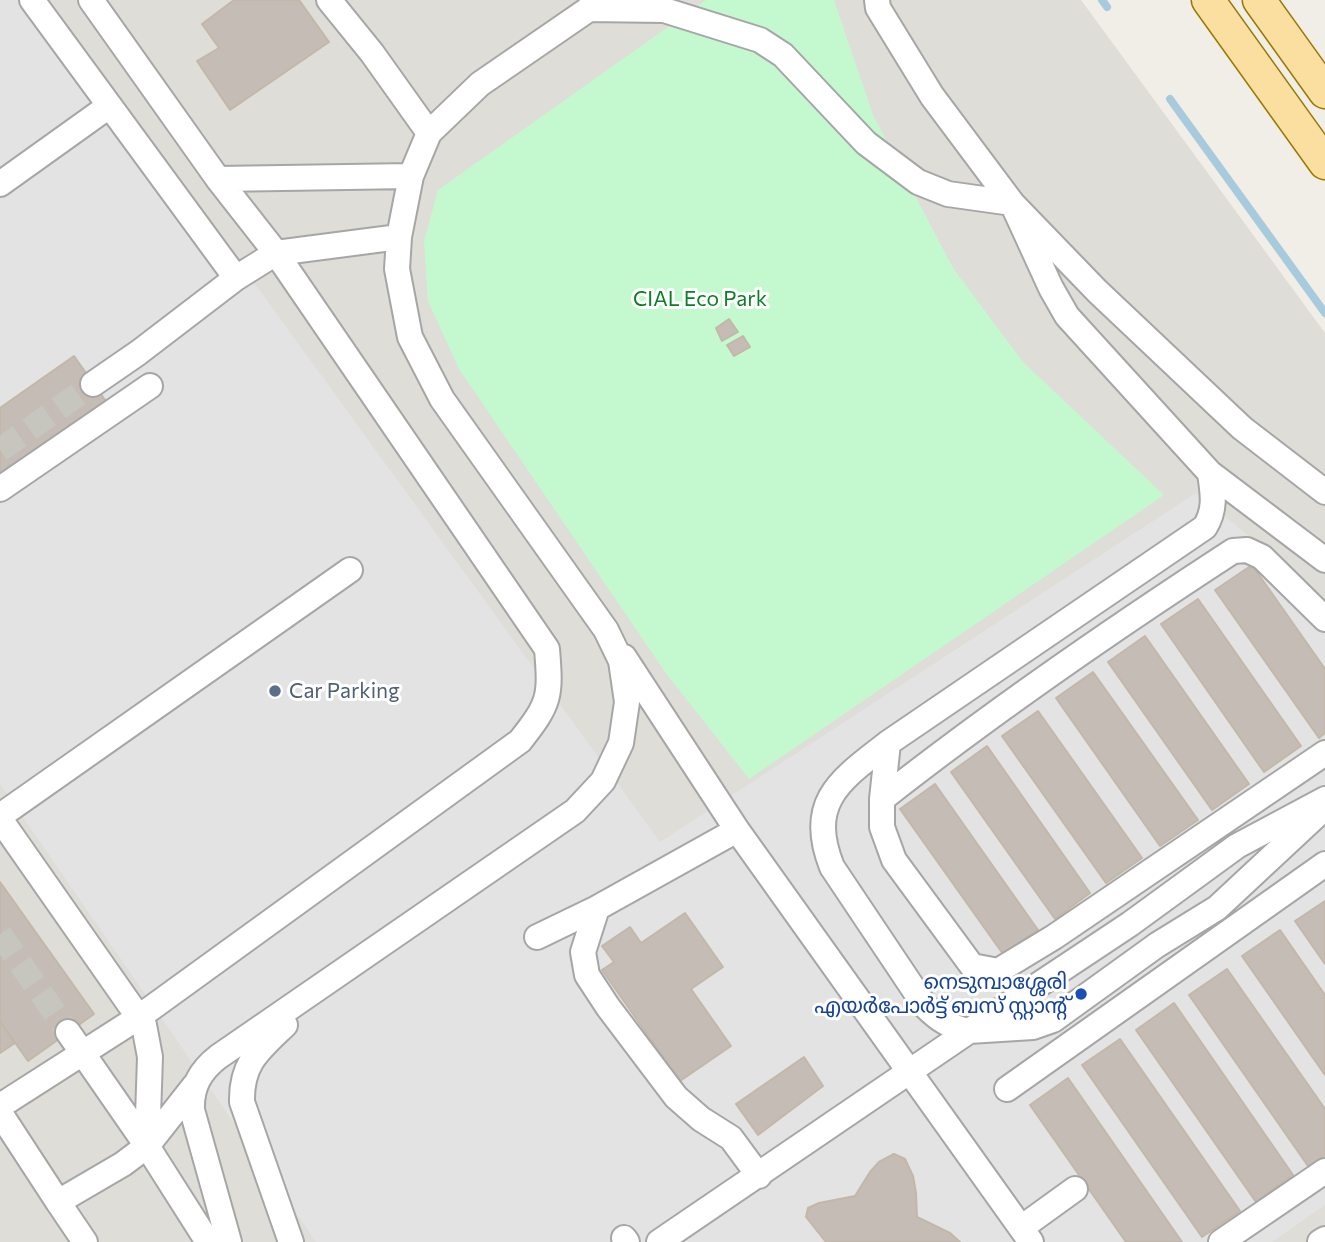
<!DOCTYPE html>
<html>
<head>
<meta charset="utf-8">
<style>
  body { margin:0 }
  canvas { display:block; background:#f0eee6 }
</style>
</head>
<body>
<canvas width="1325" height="1242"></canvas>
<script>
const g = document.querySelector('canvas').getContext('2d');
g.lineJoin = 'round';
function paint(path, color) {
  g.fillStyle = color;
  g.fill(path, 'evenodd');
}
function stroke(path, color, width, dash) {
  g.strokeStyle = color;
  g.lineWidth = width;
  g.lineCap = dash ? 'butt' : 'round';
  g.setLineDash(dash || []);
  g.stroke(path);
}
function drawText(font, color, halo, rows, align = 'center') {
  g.font = font + ' Commissioner,"Noto Sans Malayalam",sans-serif';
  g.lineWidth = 6;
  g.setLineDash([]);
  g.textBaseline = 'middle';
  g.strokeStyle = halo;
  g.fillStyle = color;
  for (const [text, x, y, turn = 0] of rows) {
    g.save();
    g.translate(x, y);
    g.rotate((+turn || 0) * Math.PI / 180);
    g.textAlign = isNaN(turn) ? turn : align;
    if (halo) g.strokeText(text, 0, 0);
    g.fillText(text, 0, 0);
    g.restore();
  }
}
const airport = new Path2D(`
  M 0,0 L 1081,0 L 1325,333 L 1325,1242 L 0,1242 Z`);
const park = new Path2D(`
  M 706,0 L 834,0 L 873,115 L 953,268 L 1023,362 L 1164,495 L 749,779 L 665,672 L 459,369 L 428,301 L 424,241 L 438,190 Z`);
const parking = new Path2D(`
  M 0,0 L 49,0 L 660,842 L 1196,493 L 1325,598 L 1325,1205 L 1272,1242 L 316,1242 L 0,784 Z`);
const stream = new Path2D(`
  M 1102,0 L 1107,7
  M 1170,99 L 1325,313`);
const building = new Path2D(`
  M 234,0 L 299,0 L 329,42 L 230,110 L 197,61 L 219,48 L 202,24 Z
  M 729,319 L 738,332 L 722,341 L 716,328 Z
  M 743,336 L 750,347 L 734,356 L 727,345 Z
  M 74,356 L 110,407 L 0,485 L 0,408 Z
  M 1252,565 L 1325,669 L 1325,733 L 1319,738 L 1215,590 Z
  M 1198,599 L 1301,746 L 1264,772 L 1161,624 Z
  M 1145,636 L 1249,784 L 1212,810 L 1108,662 Z
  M 1093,672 L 1198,820 L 1160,846 L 1056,698 Z
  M 1038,711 L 1142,858 L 1106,883 L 1002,736 Z
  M 987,746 L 1090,893 L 1055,919 L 951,772 Z
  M 935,784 L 1038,930 L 1003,954 L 900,809 Z
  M 0,882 L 94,1014 L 28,1061 L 0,1021 Z
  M 1325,901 L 1325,964 L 1295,921 Z
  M 685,913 L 723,967 L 691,989 L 731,1046 L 680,1081 L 602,970 L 614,962 L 602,946 L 630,927 L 641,943 Z
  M 1280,930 L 1325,995 L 1325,1075 L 1242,956 Z
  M 1227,969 L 1325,1109 L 1325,1155 L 1308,1166 L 1189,995 Z
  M 1174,1003 L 1293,1175 L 1256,1202 L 1136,1030 Z
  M 0,1021 L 15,1043 L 0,1053 Z
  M 1120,1039 L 1240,1211 L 1202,1237 L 1082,1065 Z
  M 804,1057 L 823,1086 L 758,1135 L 736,1104 Z
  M 1068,1078 L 1182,1242 L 1126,1242 L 1030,1105 Z
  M 894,1154 L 905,1159 L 913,1176 L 916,1193 L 917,1217 L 950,1233 L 960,1242 L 826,1242 L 806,1217 L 808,1208 L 819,1203 L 855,1196 L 870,1172 L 879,1162 Z`);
const minorTunnel = new Path2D(`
  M 0,450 L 93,384
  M 0,934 L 68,1032`);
const minor = new Path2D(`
  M 32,0 L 236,278
  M 329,0 L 372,53 L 429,133
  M 877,0 L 878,8 L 932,96 L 1012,203 L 1097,291 L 1242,428 L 1325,492
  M 588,9 L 664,10 L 760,40 L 783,55 L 866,143 L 918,182 L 948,194 L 1012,203 L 1051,288 L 1067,316 L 1210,473 L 1325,560
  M 218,179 L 411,176
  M 0,184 L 109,106
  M 93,384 L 138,353 L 236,278 L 276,253 L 399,237
  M 1210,473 C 1213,494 1216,509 1205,527 L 888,743 C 840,780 806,802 832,867 L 925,1006 C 939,1020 950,1027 969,1031 L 1130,924 L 1237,846 L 1325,799
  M 0,489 L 150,386
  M 1325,619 L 1262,557 L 1247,550 L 1233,551 C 1113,629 994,711 882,799 L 882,827 L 894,860 L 972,966 L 998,971 L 1054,937 L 1325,753
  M 624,657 L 737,830 L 1031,1242
  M 882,799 L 888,743
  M 0,816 L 350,570
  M 0,819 L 144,1025 L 150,1057 L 147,1146
  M 737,830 L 597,908 L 583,952 L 587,975 L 608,1007 L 676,1097 L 701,1119 L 731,1138 L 759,1176
  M 537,937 L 597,908
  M 285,1025 C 259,1050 241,1063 242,1102 L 291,1242
  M 68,1032 L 147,1146 L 208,1242
  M 1007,1089 L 1325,864
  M 0,1106 L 139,1017 L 520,741 C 550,703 551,697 547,649 L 276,253 L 218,179 L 91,0
  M 0,1113 L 58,1202
  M 1021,1228 L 1075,1189
  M 624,1238 L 627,1242
  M 85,1242 L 58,1202 L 123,1164 L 147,1146 L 195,1085
  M 229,1242 L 192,1110 C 191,1087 200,1071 218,1057 L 575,811 L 603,781 L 621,743 L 627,702 L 621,661 L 606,630 L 442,399 L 410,337 L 397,269 L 399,237 L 411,176 L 429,133 L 480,84 L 602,0
  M 659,1242 L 969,1031 L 1033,1027 L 1053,1020 L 1157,945 L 1217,908 L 1320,812
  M 1221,1242 L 1325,1171
  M 1320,1242 L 1325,1239`);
const major = new Path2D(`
  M 1208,0 L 1325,163
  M 1259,0 L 1325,92`);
const markers = [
  [275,691,7,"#5c6f8a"],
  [1081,994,7,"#1a4fb4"]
];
const parkNames = [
  ["CIAL Eco Park",700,299]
];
const serviceNames = [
  ["Car Parking",289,691]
];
const transitNames = [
  ["നെടുമ്പാശ്ശേരി",1067,982],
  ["എയർപോർട്ട് ബസ് സ്റ്റാന്റ്",1067,1006]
];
paint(airport, '#dfddd7');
paint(park, '#c4f9cf');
paint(parking, '#e3e3e3');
stroke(stream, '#a7cadd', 8);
paint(building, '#c5bdb5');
stroke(building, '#c2b7a8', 2);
stroke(minorTunnel, '#c6c5be', 24, [24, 12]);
stroke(minor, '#a6a6a6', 28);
stroke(major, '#997a02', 35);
stroke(minor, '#fff', 24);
stroke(major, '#fbdfa0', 32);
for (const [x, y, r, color] of markers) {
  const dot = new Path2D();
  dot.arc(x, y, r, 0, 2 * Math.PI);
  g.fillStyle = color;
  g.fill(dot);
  stroke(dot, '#fff', 2.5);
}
drawText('21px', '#0d7e25', '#fff', parkNames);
drawText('21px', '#4e5e75', '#fff', serviceNames, 'left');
drawText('21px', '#164399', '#fff', transitNames, 'right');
</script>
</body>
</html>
